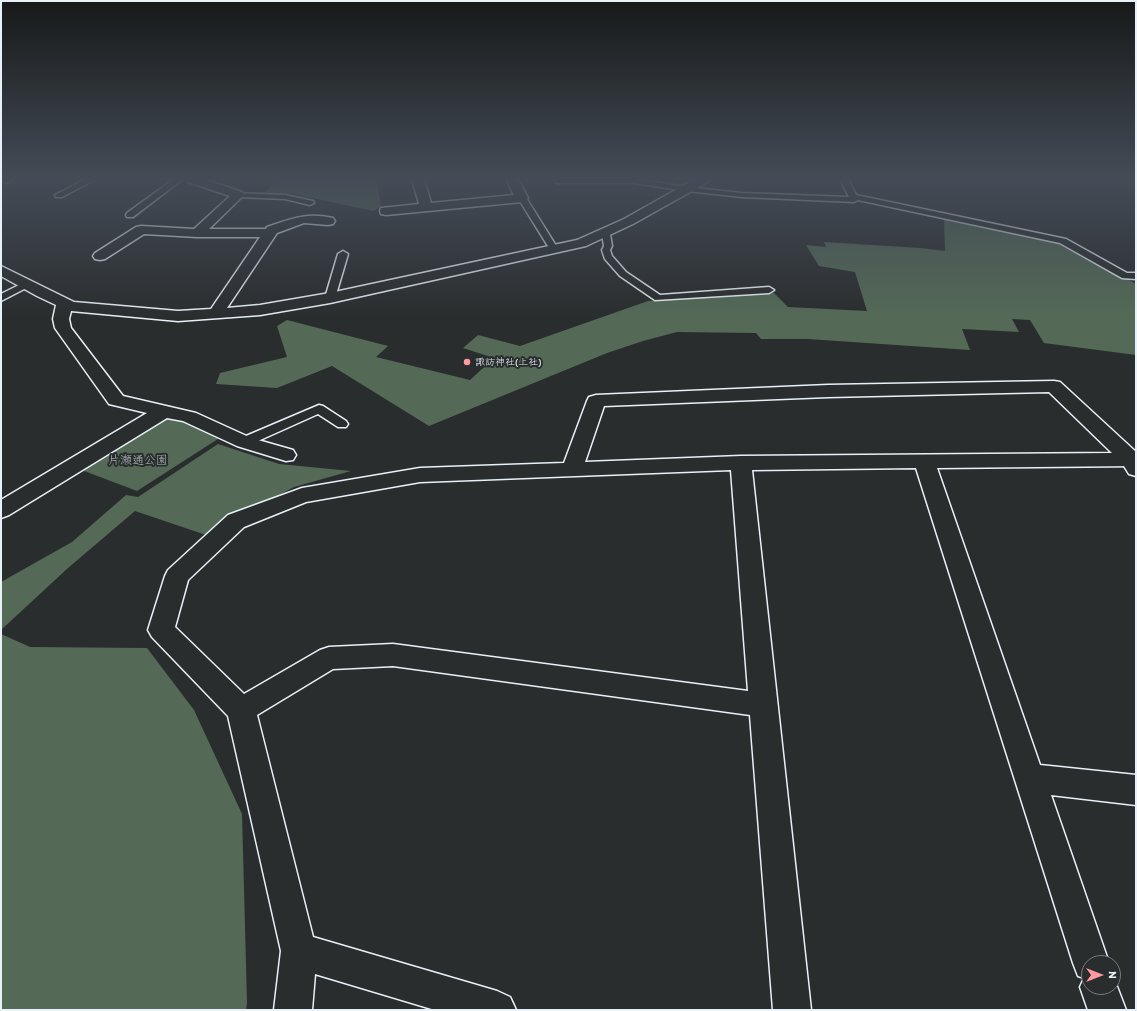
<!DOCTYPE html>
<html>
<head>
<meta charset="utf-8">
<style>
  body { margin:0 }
  #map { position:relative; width:1137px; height:1011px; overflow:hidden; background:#2a2d2e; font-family:Itim,sans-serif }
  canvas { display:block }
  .frame { position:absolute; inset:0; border:2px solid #e8f1f8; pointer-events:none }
  .north { position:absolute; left:1081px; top:955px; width:40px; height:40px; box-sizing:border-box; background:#2a2d2e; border:1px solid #767b7f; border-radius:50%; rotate:90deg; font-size:11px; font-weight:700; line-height:16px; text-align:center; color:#e8f1f8 }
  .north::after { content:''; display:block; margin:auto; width:14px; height:18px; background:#ff9aa2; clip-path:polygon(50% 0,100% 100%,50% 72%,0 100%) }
</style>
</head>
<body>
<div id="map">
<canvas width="1137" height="1011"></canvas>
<div class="frame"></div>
<div class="north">N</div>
</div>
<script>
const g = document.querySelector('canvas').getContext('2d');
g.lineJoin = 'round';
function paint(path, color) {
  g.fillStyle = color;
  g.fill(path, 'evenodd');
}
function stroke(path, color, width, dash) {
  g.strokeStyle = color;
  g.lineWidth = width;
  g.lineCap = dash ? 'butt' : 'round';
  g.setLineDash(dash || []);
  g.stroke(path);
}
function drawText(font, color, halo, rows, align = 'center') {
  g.font = font + ' Itim,"Klee One",sans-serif';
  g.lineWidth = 4;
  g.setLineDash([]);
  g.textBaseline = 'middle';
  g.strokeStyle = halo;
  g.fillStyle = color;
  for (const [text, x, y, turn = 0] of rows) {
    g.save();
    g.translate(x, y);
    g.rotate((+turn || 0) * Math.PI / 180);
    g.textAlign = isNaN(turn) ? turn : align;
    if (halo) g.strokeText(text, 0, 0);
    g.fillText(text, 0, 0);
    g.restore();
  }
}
const green = new Path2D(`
  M 279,179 L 376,179 L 381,206 L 374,211 L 293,194 L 264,193 Z
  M 944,218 L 1059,242 L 1079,251 L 1136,284 L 1136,355 L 1044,343 L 1030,320 L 1012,319 L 1019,332 L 962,329 L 970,350 L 808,339 L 761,339 L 756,333 L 677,332 L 643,341 L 607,353 L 429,426 L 332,366 L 277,388 L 216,384 L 220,373 L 287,357 L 277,326 L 287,320 L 388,346 L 376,357 L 470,380 L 494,358 L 463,348 L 478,335 L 520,346 L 648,301 L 774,293 L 788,307 L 867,311 L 855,272 L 819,266 L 806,245 L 826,247 L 824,242 L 920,248 L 945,251 Z
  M 163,416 L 188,422 L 221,437 L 137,491 L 79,469 Z
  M 218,444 L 279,464 L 351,471 L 294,487 L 206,535 L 135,511 L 68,568 L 1,630 L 1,582 L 72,542 L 126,495 L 138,497 Z
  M 1,634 L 30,647 L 147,648 L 194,710 L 242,814 L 247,1003 L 246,1010 L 1,1010 Z`);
const service = new Path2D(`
  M 5,179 L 13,179 L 7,183 L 3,181 Z
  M 86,179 L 96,179 L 62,197 L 56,197 L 55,195 Z
  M 174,179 L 183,179 L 133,217 L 127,217 L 126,215 L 127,213 Z
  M 557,179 L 635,179 L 686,187 L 742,193 L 849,197 L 840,179 L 848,179 L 856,195 L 1066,239 L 1127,273 L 1136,273 L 1136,279 L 1122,278 L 1060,243 L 858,200 L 854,202 L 742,197 L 686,191 L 634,183 L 557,183 Z
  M 235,193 L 285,195 L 313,201 L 314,203 L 310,205 L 285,199 L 238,197 L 235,197 Z
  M 519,196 L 525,196 L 558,249 L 557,251 L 551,251 L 518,198 Z
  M 606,231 L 610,234 L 612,246 L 610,250 L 612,256 L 626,272 L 660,295 L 769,287 L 774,290 L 769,293 L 655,300 L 620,276 L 605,259 L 602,250 L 604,246 L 602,234 Z
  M 343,251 L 348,254 L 335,298 L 333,300 L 327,300 L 325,298 L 338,254 Z
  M 27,281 L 32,284 L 30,286 L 1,301 L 1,294 Z
  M 319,405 L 323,406 L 346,421 L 348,424 L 346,427 L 338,427 L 318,414 L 249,445 L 239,445 L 238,442 L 239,439 Z`);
const minor = new Path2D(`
  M 186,179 L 203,179 L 242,192 L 244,195 L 209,229 L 266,229 L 267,227 C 291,219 306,212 333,218 L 335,221 L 333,224 L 328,225 L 304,223 L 277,233 L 227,308 L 260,305 L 330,293 L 577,240 L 624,219 L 695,179 L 710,179 L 708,182 L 633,224 L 586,246 L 330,303 L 260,315 L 178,321 L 71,311 L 69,319 L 71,328 L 123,396 L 196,413 L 251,438 L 293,450 L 296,455 L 293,460 L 286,461 L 237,446 L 183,421 L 167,418 L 9,515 L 1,518 L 1,500 L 147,413 L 109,404 L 55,328 L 53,319 L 56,305 L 37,296 L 1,276 L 1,266 L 74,302 L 178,311 L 211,309 L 260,237 L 197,237 L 144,234 L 105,259 L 100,260 L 95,259 L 93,256 L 95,253 L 136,227 L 141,226 L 194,229 L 230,196 L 188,182 Z
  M 412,179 L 424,179 L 431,203 L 514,195 L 506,179 L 518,179 L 528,198 L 526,201 L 522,202 L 386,215 L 381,214 L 380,211 L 381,208 L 419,204 Z
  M 1054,381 L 1060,382 L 1136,452 L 1136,466 L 937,468 L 1040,765 L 1136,775 L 1136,805 L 1051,795 L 1109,963 L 1089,963 L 1089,987 L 1113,987 L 1113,976 L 1126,1010 L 1088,1010 L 1080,987 L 1084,978 L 1078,976 L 1073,963 L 916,468 L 752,470 L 811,1010 L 773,1010 L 750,715 L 393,666 L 333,669 L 257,715 L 313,937 L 497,991 L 510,997 L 516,1010 L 435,1010 L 315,974 L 312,1010 L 274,1010 L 281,951 L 228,716 L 152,637 L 148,630 L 165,576 L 168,570 L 228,515 L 302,488 L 420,468 L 564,463 L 587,401 L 589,397 L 596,395 L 828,385 ZM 1049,392 L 1112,453 L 741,456 L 585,462 L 604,406 L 828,397 ZM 731,470 L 748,691 L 393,644 L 329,647 L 320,650 L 244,694 L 175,627 L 188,580 L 244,527 L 306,502 L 420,482 Z`);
const tertiary = new Path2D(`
  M 1129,451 L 1136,453 L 1136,476 L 1129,474 L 1119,458 L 1122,453 Z`);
const markers = [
  [467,362,4,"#ff9aa2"]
];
const farPoinames = [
  ["諏訪神社(上社)",475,362]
];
const parkNames = [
  ["片瀬通公園",138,461]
];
paint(green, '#546a56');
stroke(service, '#e8f1f8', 3);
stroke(minor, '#e8f1f8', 3);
stroke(tertiary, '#e8f1f8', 3);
paint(service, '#2a2d2e');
paint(minor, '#2a2d2e');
paint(tertiary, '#2a2d2e');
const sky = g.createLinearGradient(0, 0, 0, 320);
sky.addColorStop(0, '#171919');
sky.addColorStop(0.56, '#444c57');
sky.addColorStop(1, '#444c5700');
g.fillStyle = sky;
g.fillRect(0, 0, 1137, 320);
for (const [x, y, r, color] of markers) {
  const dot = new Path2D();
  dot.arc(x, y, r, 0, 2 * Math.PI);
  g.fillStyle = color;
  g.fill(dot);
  stroke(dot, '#2a2d2e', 1.5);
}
drawText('10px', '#e8f1f8', '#2a2d2e', farPoinames, 'left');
drawText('12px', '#adbbb7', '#2a2d2e', parkNames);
</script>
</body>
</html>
